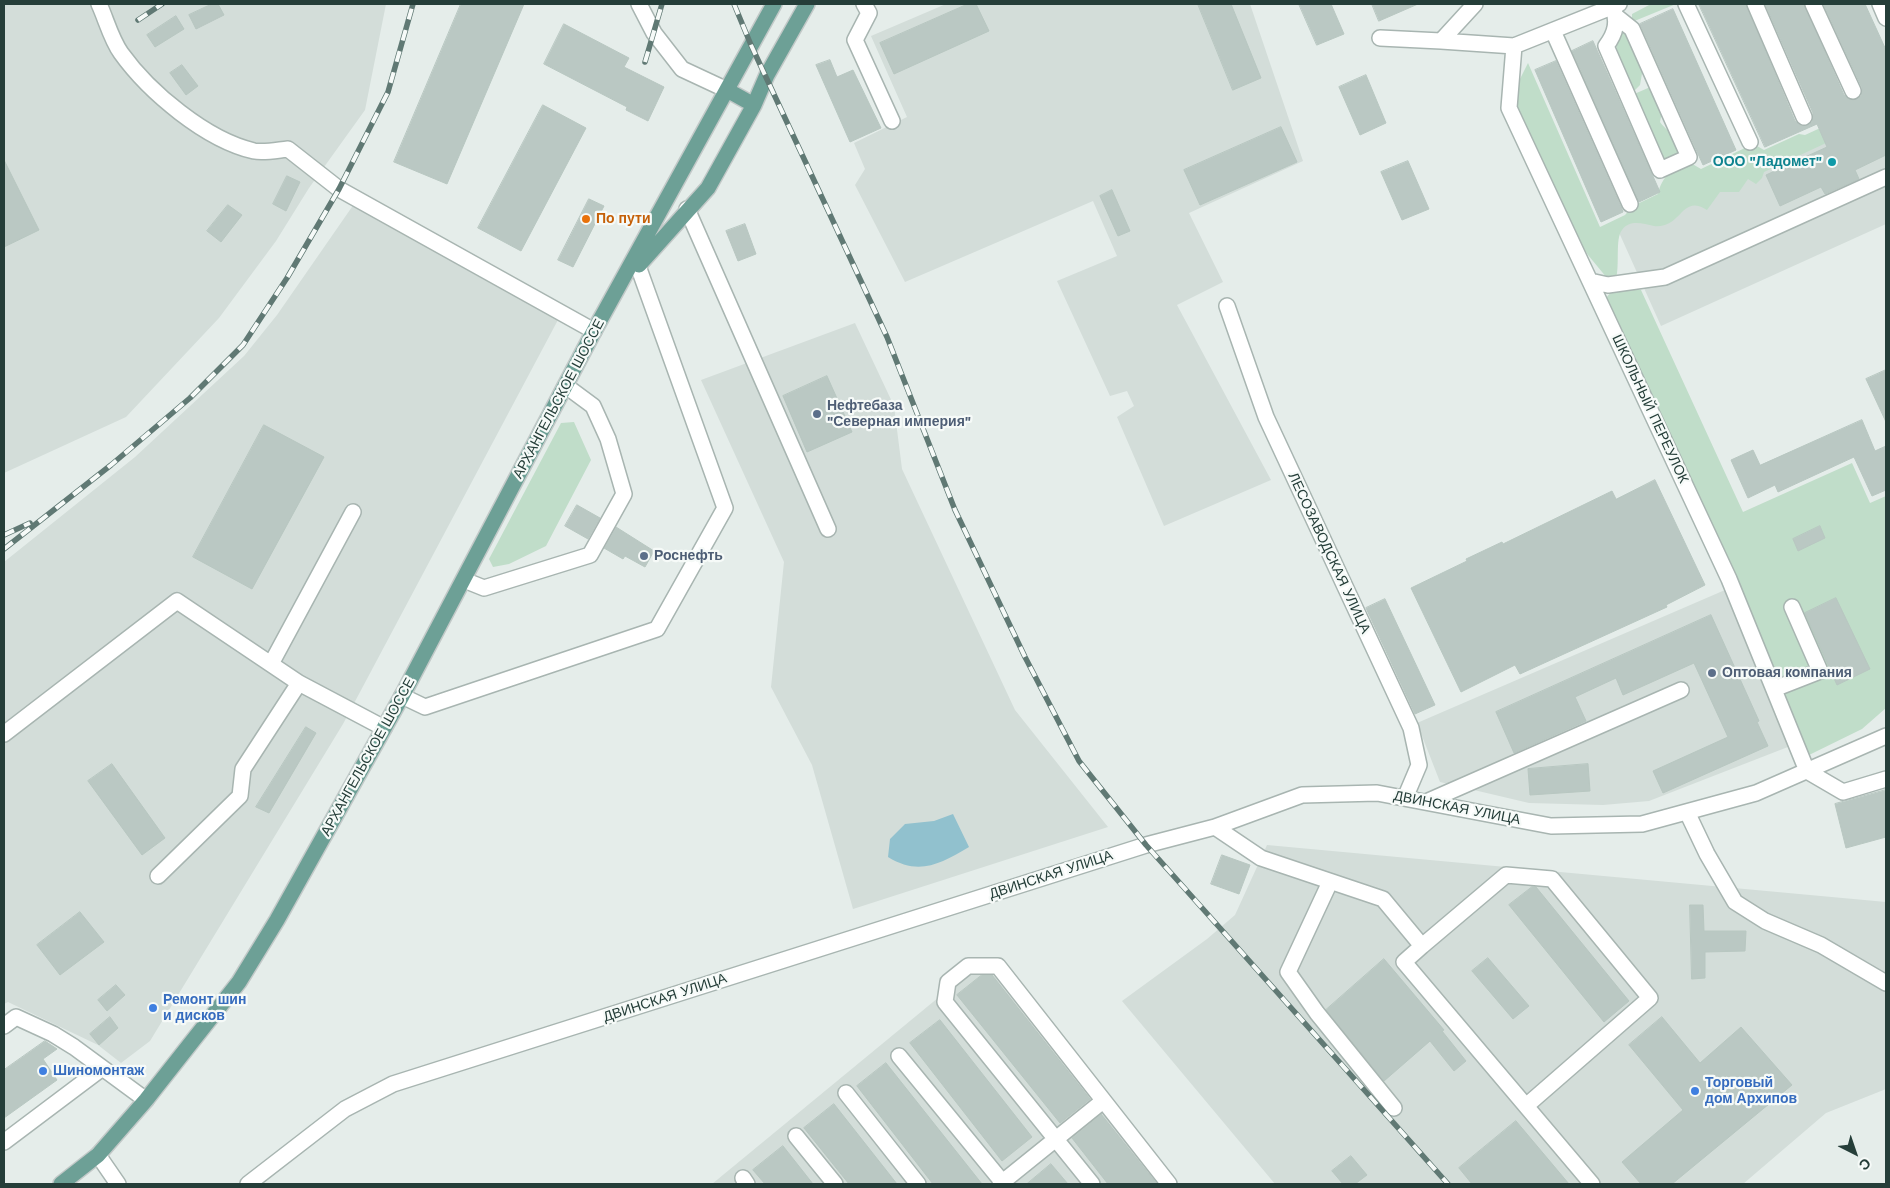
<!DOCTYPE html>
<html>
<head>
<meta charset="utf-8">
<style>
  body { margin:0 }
  #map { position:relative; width:1890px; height:1188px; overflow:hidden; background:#e5edea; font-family:"Work Sans",sans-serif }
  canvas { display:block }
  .frame { position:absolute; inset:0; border:5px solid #253e39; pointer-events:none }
  .north { position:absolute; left:1830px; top:1128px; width:50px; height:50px; -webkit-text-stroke:4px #f6faf8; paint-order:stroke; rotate:139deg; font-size:14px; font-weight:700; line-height:20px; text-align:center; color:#253e39 }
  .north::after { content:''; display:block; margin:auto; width:18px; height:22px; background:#253e39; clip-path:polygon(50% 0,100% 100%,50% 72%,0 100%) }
</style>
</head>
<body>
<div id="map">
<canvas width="1890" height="1188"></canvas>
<div class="frame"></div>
<div class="north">С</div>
</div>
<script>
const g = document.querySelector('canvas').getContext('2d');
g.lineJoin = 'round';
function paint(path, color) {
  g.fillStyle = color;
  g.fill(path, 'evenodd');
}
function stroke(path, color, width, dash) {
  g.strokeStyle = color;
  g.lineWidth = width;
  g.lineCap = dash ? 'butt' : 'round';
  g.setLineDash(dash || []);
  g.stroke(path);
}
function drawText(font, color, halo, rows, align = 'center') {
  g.font = font + ' "Work Sans",sans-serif';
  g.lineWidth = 4.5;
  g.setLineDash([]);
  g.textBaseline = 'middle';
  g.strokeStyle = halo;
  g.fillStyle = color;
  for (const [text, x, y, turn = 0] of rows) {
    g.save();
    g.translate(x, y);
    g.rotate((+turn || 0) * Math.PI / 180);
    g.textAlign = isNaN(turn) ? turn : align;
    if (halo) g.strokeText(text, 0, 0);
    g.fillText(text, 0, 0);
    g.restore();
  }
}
const built = new Path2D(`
  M 4,4 L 386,4 L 365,110 L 309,188 L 276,241 L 219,318 L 126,417 L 4,473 Z
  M 946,4 L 1250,4 L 1303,161 L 1189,213 L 1223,282 L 1177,305 L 1271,480 L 1164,526 L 1117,417 L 1134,406 L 1127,391 L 1110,396 L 1057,281 L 1117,256 L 1093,201 L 905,282 L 855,185 L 865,169 L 854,143 L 907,117 L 871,36 Z
  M 1886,106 L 1886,224 L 1661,326 L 1617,228 Z
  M 354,204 L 559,318 L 343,724 L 150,1041 L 121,1063 L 98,1045 L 8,1002 L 4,1004 L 4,562 L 135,457 L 244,356 L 277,315 Z
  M 855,323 L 894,406 L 902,469 L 1015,710 L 1108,827 L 853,909 L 812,765 L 771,687 L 784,562 L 701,380 Z
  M 1725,590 L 1793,745 L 1649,801 L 1603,805 L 1529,803 L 1440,782 L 1417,723 Z
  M 1267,845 L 1886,902 L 1886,1089 L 1826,1113 L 1743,1184 L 1275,1184 L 1122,1001 L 1207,939 L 1235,915 Z
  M 984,960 L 1174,1184 L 712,1184 Z`);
const green = new Path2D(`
  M 1651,4 L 1676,4 L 1632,22 L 1632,14 Z
  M 1623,29 L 1643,68 L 1640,85 L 1634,91 L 1628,88 L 1615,51 Z
  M 1528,63 L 1600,227 L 1625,215 L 1633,206 L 1658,194 C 1662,176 1672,169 1689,162 L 1701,169 L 1747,147 L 1757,146 L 1764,150 L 1799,134 L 1805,135 L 1886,98 L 1886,115 L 1764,172 L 1762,178 L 1756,184 L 1748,179 L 1739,192 L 1720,192 L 1707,210 C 1681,193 1682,229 1654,226 C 1643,224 1630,219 1622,230 C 1615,239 1620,264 1616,279 L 1607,278 L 1588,255 L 1574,234 L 1566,212 L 1514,108 L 1515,89 Z
  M 1653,87 L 1662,112 L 1660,122 C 1670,136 1683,134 1678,157 L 1664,163 L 1632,95 L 1648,88 Z
  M 1626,287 L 1641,290 L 1743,512 L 1852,463 L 1870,503 L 1886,496 L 1886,708 L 1862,729 L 1807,756 L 1605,299 L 1612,291 Z
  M 574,422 L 591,460 L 546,546 L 509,564 L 493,567 L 489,559 L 561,423 Z`);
const water = new Path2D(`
  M 953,814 L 969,847 C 940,864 919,876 888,857 L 890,839 L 905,824 L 934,821 Z`);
const building = new Path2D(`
  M 212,4 L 218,4 L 224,15 L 196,29 L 189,15 Z
  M 461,4 L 524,4 L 447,184 L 394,162 Z
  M 968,4 L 976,4 L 989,31 L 894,74 L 880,43 Z
  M 1198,4 L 1231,4 L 1261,78 L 1233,90 Z
  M 1299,4 L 1331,4 L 1344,34 L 1317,45 Z
  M 1372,4 L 1418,4 L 1379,21 Z
  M 1699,4 L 1746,4 L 1795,121 L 1803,126 L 1812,122 L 1813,113 L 1765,4 L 1804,4 L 1844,95 L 1853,100 L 1861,96 L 1862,88 L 1823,4 L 1865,4 L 1886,50 L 1886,155 L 1855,170 L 1859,179 L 1825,194 L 1821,187 L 1780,206 L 1766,175 L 1827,147 L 1817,124 L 1765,147 Z
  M 1673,9 L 1736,150 L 1703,165 L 1640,24 Z
  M 176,16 L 184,29 L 155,47 L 147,35 Z
  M 564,24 L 629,58 L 624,67 L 664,87 L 648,121 L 626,110 L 627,107 L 544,64 Z
  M 1593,41 L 1660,192 L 1639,202 L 1572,51 Z
  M 830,60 L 837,77 L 853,70 L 881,128 L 850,142 L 816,65 Z
  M 1556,61 L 1622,209 L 1623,212 L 1601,222 L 1535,70 Z
  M 182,65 L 198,86 L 186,95 L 170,73 Z
  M 1366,75 L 1386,123 L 1360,135 L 1339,87 Z
  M 543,105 L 586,128 L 521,251 L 478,228 Z
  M 1281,127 L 1297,162 L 1200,205 L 1184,170 Z
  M 4,160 L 39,230 L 4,247 Z
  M 1408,161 L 1429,209 L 1402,220 L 1381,172 Z
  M 287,176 L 300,182 L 286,211 L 273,204 Z
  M 1112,190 L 1130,231 L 1118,236 L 1100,196 Z
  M 589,199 L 604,206 L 573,267 L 558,260 Z
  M 228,205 L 242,215 L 221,242 L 207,231 Z
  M 745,224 L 756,254 L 738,261 L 726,231 Z
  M 1886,370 L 1886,422 L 1866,379 Z
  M 827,376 L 852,432 L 807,452 L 783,396 Z
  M 1862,420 L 1875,451 L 1886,446 L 1886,490 L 1872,496 L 1854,457 L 1778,492 L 1775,485 L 1748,498 L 1731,460 L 1753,450 L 1760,465 Z
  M 264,425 L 324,457 L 252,589 L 193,557 Z
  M 1655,480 L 1705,585 L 1666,605 L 1667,607 L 1520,674 L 1515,665 L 1461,692 L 1411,588 L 1467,561 L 1466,559 L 1502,542 L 1503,544 L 1612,491 L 1616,499 Z
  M 577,505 L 600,518 L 588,539 L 565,526 Z
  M 1820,526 L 1825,538 L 1798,551 L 1793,539 Z
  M 616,527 L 654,551 L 645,567 L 625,556 L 623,559 L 604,548 Z
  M 1836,598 L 1870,669 L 1837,685 L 1805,613 Z
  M 1385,599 L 1435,705 L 1415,714 L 1366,608 Z
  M 1711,615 L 1759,721 L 1757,722 L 1768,746 L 1663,793 L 1653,771 L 1728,737 L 1694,663 L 1623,695 L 1616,678 L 1575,697 L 1586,721 L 1514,753 L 1496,712 Z
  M 306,727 L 316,733 L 269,813 L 256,807 Z
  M 112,764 L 165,838 L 142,855 L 88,781 Z
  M 1588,764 L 1590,791 L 1530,795 L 1528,769 Z
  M 1886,790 L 1886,837 L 1846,848 L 1835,804 Z
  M 1222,855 L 1250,865 L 1239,894 L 1211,884 Z
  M 1532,887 L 1536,887 L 1629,1001 L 1604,1022 L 1509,905 Z
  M 1690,905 L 1703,905 L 1704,931 L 1746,931 L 1745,951 L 1705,952 L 1705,978 L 1692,979 Z
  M 80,912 L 104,942 L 60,975 L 37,945 Z
  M 1488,958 L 1529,1006 L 1513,1019 L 1472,971 Z
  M 1384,959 L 1444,1030 L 1442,1031 L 1466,1061 L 1454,1071 L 1430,1041 L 1384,1081 L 1326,1010 Z
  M 982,975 L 992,975 L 1090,1099 L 1060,1123 L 957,995 Z
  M 116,985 L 125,995 L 107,1011 L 98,1000 Z
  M 110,1017 L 118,1028 L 99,1045 L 90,1034 Z
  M 1662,1017 L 1700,1063 L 1741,1027 L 1792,1085 L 1672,1184 L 1641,1184 L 1622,1162 L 1683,1110 L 1629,1045 Z
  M 940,1020 L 1032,1137 L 1002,1161 L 910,1043 Z
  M 45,1041 L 57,1049 L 43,1059 L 57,1080 L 4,1118 L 4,1070 Z
  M 886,1063 L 982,1184 L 933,1184 L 857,1086 Z
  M 834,1104 L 897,1184 L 849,1184 L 804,1128 Z
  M 1101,1114 L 1157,1184 L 1108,1184 L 1072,1138 Z
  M 1516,1121 L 1569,1184 L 1472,1184 L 1459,1168 Z
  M 783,1146 L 813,1184 L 765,1184 L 753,1170 Z
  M 1351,1156 L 1367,1175 L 1355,1184 L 1343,1184 L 1332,1171 Z
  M 1051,1164 L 1068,1184 L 1027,1184 Z`);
const minor = new Path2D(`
  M 99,4 C 106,19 111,39 121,53 C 149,92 206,140 254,151 C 264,153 278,150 288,149 L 339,189 L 594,331
  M 639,4 L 654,33 L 682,69 L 727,90
  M 864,4 L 869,13 L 855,40 L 892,121
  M 1475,4 L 1441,41 L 1514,46 L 1619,4
  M 1686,4 L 1750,142
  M 1755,4 L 1804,117
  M 1813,4 L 1853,91
  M 1880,4 L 1886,18
  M 1613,6 C 1618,22 1616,33 1606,46 L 1660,170 L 1689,157 L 1632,29 L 1617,17
  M 1553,31 L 1630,204
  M 1380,38 L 1441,41
  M 1514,46 L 1509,108 L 1729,579 L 1807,771 L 1843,792 L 1886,779
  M 687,209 L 828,529
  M 1590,281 L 1608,285 L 1665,277 L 1886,177
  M 1227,306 L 1266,417 L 1411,728 L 1419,765 L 1405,798
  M 464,580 L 484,588 L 590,555 L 624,494 L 608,439 L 593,406 L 566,386
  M 271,664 L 353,512
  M 1774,689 L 1820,671 L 1792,607
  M 402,696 L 425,707 L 657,629 L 725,508 L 638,266
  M 4,734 L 177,601 L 299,683 L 384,728
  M 1426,802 L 1681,690
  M 1687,812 L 1707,854 L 1735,902 L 1765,921 L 1821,945 L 1886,983
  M 1215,827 L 1261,858 L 1383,899 L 1422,946 L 1404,962 L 1592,1184
  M 158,876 L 240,796 L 243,769 L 299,683
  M 1330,882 L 1288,972 L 1317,1013 L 1394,1108
  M 1422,946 L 1506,875 L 1552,879 L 1650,998 L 1526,1106
  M 4,1026 L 16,1017 L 53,1034 L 74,1047 L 146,1100
  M 899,1056 L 1004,1184
  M 846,1093 L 918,1184
  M 796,1136 L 835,1184
  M 4,1142 L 101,1069
  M 98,1155 L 118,1184
  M 743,1178 L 747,1184
  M 248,1184 L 345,1109 L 393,1084 L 1146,845 L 1215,827 L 1302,795 L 1377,793 L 1551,826 L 1642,824 L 1756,793 L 1886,736
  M 1000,1184 L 1103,1101
  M 1092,1184 L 945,1002 L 948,982 L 968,966 L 998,966 L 1169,1184`);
const major = new Path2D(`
  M 727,90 L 754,105
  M 639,265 L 708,188 L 754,105 L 767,75 L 807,4
  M 61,1184 L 98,1155 L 146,1100 L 239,982 L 277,920 L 402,696 L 594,331 L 774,4`);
const rail = new Path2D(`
  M 734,4 L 751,45 L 887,337 L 955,510 L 1025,657 L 1079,761 L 1146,845 L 1448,1184
  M 138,20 L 162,4
  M 645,62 L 662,4
  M 4,535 L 30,523
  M 4,549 L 111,465 L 190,398 L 243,345 L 287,278 L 339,189 L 388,92 L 413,4`);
const markers = [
  [1832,162,5,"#0f9aa8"],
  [586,219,5,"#e8710a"],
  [817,414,5,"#5c6f8a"],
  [644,556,5,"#5c6f8a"],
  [1712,673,5,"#5c6f8a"],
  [153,1008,5,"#3f7fe0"],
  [43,1071,5,"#3f7fe0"],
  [1695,1091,5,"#3f7fe0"]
];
const cultureNames = [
  ["ООО \"Ладомет\"",1822,162]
];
const foodNames = [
  ["По пути",596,219]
];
const streetNames = [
  ["АРХАНГЕЛЬСКОЕ ШОССЕ",559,399,-62],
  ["ШКОЛЬНЫЙ ПЕРЕУЛОК",1650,409,65],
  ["ЛЕСОЗАВОДСКАЯ УЛИЦА",1329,553,65],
  ["АРХАНГЕЛЬСКОЕ ШОССЕ",368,757,-61],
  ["ДВИНСКАЯ УЛИЦА",1457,808,11],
  ["ДВИНСКАЯ УЛИЦА",1051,875,-18],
  ["ДВИНСКАЯ УЛИЦА",665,998,-18]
];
const serviceNames = [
  ["Нефтебаза",827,406],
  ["\"Северная империя\"",827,422],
  ["Роснефть",654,556],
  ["Оптовая компания",1722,673]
];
const shopNames = [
  ["Ремонт шин",163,1000],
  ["и дисков",163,1016],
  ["Шиномонтаж",53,1071],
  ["Торговый",1705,1083],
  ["дом Архипов",1705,1099]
];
paint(built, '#d3ddd9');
paint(green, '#c0ddc9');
paint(water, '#91c1ce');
paint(building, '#bac8c3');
stroke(building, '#b8c7c1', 1);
stroke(minor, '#a8b5b1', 18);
stroke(major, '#c2c9c8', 18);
stroke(minor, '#fff', 15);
stroke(major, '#6da096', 15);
stroke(rail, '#607974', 5.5);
stroke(rail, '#f6faf8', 4, [11]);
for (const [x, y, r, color] of markers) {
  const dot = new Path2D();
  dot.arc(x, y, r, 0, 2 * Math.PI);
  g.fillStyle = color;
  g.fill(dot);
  stroke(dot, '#f6faf8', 2);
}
drawText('bold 14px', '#0d838f', '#f6faf8', cultureNames, 'right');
drawText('bold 14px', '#c56008', '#f6faf8', foodNames, 'left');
drawText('14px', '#253e39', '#f6faf8', streetNames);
drawText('bold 14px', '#4e5e75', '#f6faf8', serviceNames, 'left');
drawText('bold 14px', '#366cbe', '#f6faf8', shopNames, 'left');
</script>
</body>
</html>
